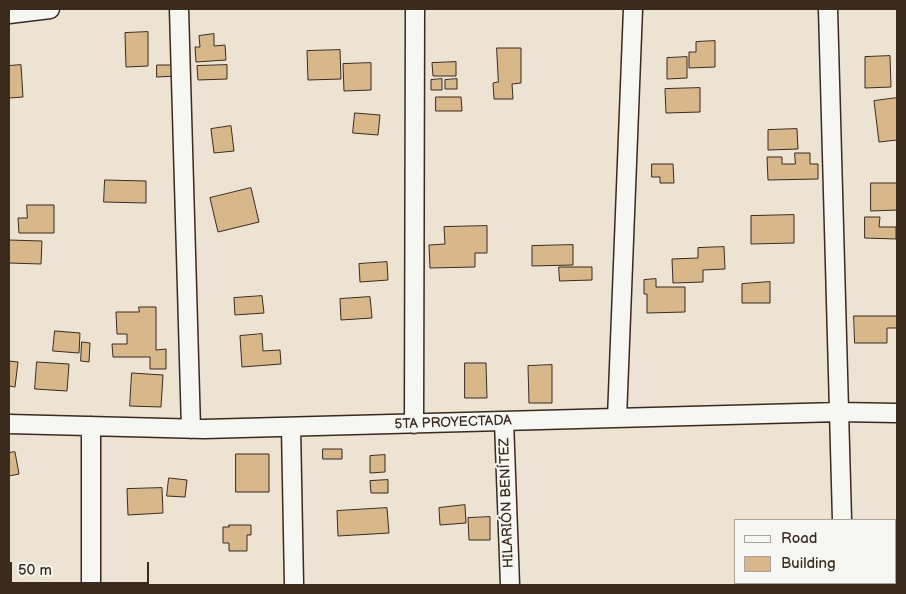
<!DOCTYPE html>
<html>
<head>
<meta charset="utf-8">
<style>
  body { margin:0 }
  #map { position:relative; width:906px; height:594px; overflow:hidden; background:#ede3d3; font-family:"Balsamiq Sans",sans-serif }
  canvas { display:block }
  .frame { position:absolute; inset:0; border:10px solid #3b2a1e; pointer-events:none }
  .legend { position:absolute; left:734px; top:519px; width:162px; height:65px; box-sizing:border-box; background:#f6f6f2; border:1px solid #aba49d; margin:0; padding:6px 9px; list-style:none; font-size:15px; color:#3b2a1e }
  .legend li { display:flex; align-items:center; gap:10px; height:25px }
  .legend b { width:25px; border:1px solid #aba49d }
  .scale { position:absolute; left:10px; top:562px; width:139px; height:22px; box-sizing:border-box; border:2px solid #3b2a1e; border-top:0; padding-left:6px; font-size:15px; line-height:18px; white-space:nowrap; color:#3b2a1e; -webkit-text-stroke:4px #f6f6f2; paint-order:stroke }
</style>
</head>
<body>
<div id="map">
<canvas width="906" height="594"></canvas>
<div class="frame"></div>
<ul class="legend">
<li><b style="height:6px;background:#f6f6f2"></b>Road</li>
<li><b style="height:14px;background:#d8b78b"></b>Building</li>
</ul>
<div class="scale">50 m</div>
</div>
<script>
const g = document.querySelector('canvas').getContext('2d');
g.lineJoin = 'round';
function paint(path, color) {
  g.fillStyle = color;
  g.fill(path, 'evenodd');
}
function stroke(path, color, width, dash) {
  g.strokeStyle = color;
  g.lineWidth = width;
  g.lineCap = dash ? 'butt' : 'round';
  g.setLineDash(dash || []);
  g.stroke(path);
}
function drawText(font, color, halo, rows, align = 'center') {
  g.font = font + ' "Balsamiq Sans",sans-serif';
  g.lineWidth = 4;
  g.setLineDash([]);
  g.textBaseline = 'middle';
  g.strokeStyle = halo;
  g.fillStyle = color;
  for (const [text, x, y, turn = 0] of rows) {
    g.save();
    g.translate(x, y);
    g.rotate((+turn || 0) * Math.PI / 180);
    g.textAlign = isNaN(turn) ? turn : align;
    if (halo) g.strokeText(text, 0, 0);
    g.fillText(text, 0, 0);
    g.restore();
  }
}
const building = new Path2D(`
  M 148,32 L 148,66 L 126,67 L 125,33 Z
  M 214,34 L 214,46 L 225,45 L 226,60 L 196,62 L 195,47 L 200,47 L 199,36 Z
  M 715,41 L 715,67 L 689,68 L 689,52 L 696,52 L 696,42 Z
  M 497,48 L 521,48 L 521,83 L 512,84 L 513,99 L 494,99 L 493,83 L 498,82 Z
  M 340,50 L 341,79 L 308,80 L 307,51 Z
  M 890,56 L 891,87 L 865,88 L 865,57 Z
  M 687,57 L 687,78 L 667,79 L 667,58 Z
  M 456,62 L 456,76 L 433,76 L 432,63 Z
  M 371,63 L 371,90 L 344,91 L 343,64 Z
  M 21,65 L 23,97 L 9,98 L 9,66 Z
  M 157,65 L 177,65 L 177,76 L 157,77 Z
  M 227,65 L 227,79 L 198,80 L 197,66 Z
  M 442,79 L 442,90 L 431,90 L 431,80 Z
  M 457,79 L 457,89 L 445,89 L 445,80 Z
  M 700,88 L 700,112 L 666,113 L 665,89 Z
  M 436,97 L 461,97 L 462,111 L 436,111 Z
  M 897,98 L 897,140 L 879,142 L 874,101 Z
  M 355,113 L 380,115 L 378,135 L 353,133 Z
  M 231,126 L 234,151 L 214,153 L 211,129 Z
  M 797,129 L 798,149 L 768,150 L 768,130 Z
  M 795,153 L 810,153 L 810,164 L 818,164 L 818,179 L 768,180 L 767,157 L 782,157 L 782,164 L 795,164 Z
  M 652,164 L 673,164 L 674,183 L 660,183 L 660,177 L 652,177 Z
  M 105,180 L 146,181 L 146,203 L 104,202 Z
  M 871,183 L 897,183 L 897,210 L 871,211 Z
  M 251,188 L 259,222 L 218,232 L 210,198 Z
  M 27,205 L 54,205 L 54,233 L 19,233 L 18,218 L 27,218 Z
  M 794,215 L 794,243 L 751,244 L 751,216 Z
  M 865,217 L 880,217 L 879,227 L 896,227 L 896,239 L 865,238 Z
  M 487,226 L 487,253 L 475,253 L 475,267 L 430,268 L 429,245 L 445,244 L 444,227 Z
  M 9,240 L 42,241 L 41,264 L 9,263 Z
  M 573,245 L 573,265 L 532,266 L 532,246 Z
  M 724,247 L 725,269 L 703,270 L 703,282 L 673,283 L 672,259 L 698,258 L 698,248 Z
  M 387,262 L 388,280 L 360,282 L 359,264 Z
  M 559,267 L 592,267 L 592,280 L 560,281 Z
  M 656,279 L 656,287 L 685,287 L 685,312 L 647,313 L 647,294 L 644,294 L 644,280 Z
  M 770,282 L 770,303 L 742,303 L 742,284 Z
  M 262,296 L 264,313 L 235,315 L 234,298 Z
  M 370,297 L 372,318 L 341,320 L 340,299 Z
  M 139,307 L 156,307 L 156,350 L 166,349 L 166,369 L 150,369 L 150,357 L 113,357 L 112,344 L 127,344 L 127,334 L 117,334 L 116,312 L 139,312 Z
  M 854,316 L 897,316 L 897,328 L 887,328 L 887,343 L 855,343 Z
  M 55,331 L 80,333 L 79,353 L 53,351 Z
  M 262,334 L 263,351 L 280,350 L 281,364 L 242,367 L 240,336 Z
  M 82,342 L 90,343 L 89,362 L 81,361 Z
  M 9,361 L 18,362 L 15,387 L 9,386 Z
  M 37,362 L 69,364 L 67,391 L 35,389 Z
  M 465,363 L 486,363 L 487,398 L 465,398 Z
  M 552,365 L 552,403 L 529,403 L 528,366 Z
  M 132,373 L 163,375 L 161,407 L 130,406 Z
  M 323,449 L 342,449 L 342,459 L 323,459 Z
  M 15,452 L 19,474 L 9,476 L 9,453 Z
  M 236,454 L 269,454 L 269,492 L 236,492 Z
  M 385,455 L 385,472 L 370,473 L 370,456 Z
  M 169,478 L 187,480 L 185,497 L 167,496 Z
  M 388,480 L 388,493 L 371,493 L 370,481 Z
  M 162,488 L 163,513 L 128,515 L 127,489 Z
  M 465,505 L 466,523 L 440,525 L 439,508 Z
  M 387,508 L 389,533 L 338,536 L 337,511 Z
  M 490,517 L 490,540 L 469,540 L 468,518 Z
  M 229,525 L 251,525 L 251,535 L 247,535 L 247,551 L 229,551 L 229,543 L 223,543 L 223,527 L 229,527 Z`);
const minor = new Path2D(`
  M 179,9 L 191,429
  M 828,9 L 842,520
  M 9,14 L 50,9
  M 617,418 L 633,9
  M 504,421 L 510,585
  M 9,424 L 204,429 L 839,412 L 897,413
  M 414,424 L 415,9
  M 291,427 L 294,585
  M 844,583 L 844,585
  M 91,585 L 91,426`);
const streetNames = [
  ["5TA PROYECTADA",453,423,-2],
  ["HILARIÓN BENÍTEZ",507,503,-92]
];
paint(building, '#d8b78b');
stroke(building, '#3b2a1e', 1);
stroke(minor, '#3b2a1e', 21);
stroke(minor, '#f6f6f2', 18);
drawText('14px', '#3b2a1e', '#f6f6f2', streetNames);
</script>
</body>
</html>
